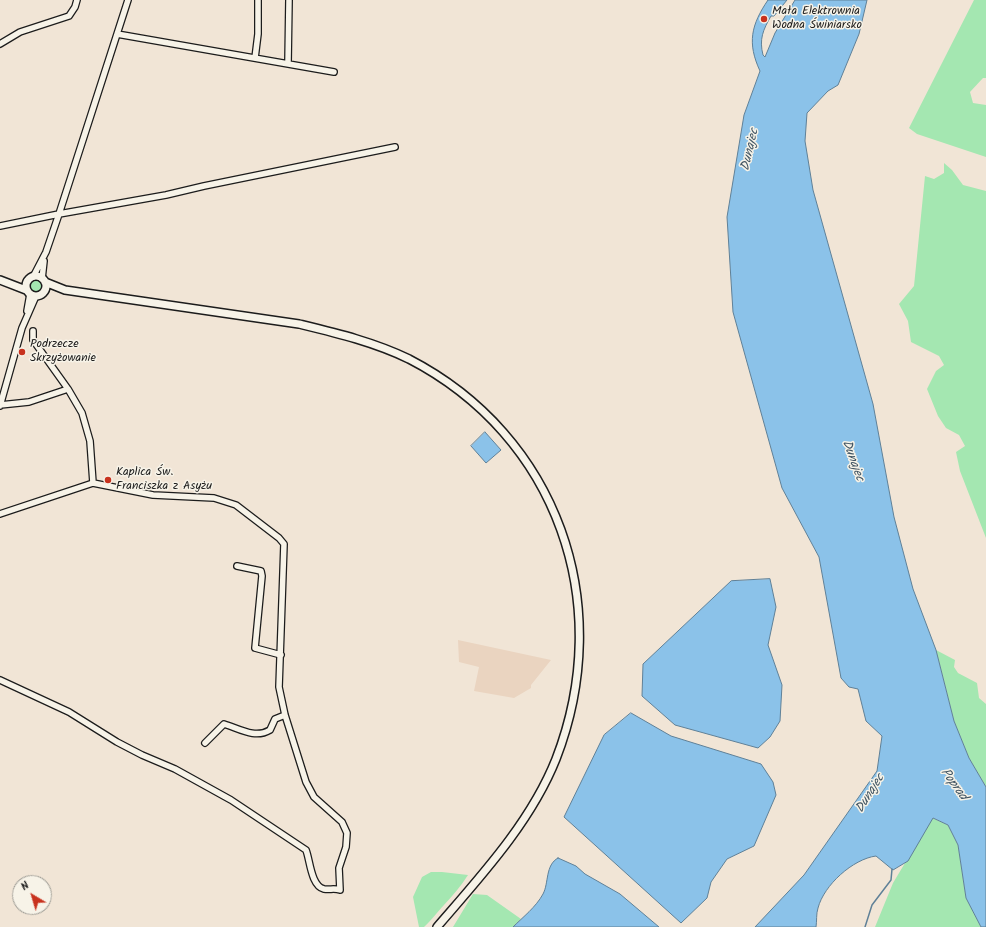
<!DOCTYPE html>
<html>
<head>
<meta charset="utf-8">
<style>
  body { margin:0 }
  #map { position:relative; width:986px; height:927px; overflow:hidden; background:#f1e5d6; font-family:Kalam,sans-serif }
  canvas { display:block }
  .north { position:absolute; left:12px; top:875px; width:40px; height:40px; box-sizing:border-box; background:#f7f3e8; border:1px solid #9f9d96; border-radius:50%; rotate:322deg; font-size:11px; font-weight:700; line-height:16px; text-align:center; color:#1c1c1c }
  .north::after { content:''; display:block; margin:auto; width:14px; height:18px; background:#c8321e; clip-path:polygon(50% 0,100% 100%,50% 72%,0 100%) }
</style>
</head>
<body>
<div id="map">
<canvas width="986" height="927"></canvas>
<div class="north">N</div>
</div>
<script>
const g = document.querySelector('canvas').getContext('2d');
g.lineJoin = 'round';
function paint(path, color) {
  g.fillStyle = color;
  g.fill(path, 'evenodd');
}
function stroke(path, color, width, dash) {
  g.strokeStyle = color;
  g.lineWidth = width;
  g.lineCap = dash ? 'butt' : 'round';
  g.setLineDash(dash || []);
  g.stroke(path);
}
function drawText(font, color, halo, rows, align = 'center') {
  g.font = font + ' Kalam,sans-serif';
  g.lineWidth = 3;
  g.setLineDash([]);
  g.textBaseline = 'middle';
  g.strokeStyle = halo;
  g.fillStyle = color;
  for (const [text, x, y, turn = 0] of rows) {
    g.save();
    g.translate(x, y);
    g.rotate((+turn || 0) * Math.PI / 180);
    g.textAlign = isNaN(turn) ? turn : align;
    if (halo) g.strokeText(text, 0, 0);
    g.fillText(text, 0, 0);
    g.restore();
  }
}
const built = new Path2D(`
  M 458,640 L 551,660 L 531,685 L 531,688 L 514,698 L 474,691 L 479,667 L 459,662 Z`);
const green = new Path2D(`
  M 974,0 L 986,0 L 986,78 L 983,78 L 970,92 L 973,103 L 986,105 L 986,157 L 917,134 L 909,128 Z
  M 944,163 L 952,170 L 963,185 L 986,191 L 986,538 L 960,471 L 956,452 L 965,446 L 959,435 L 946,428 L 938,416 L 927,389 L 936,371 L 944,365 L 939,356 L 911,342 L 908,321 L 899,304 L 914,286 L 925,176 L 934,179 L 944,173 Z
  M29 286a7 7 0 1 1 14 0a7 7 0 1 1-14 0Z
  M 936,650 L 955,660 L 954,667 L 958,673 L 977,683 L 979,698 L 986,704 L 986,787 L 969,758 L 954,721 Z
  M 932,818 L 948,825 L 958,845 L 966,898 L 981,927 L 875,927 L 893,883 Z
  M 431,872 L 442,872 L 468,875 C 461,886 453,895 444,905 C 437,912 432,920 424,927 L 419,927 L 413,897 L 422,877 Z
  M 473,894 L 487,895 L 521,919 L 513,927 L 453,927 Z`);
const water = new Path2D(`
  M 768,0 L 787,0 L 774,16 L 771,16 C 763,30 759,39 763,55 L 765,57 L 775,33 L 795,0 L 867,0 L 859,34 L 838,85 L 828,91 L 807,113 L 805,141 L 813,190 L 873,404 L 894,517 L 913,589 L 936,650 L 954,721 L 969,758 L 986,787 L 986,927 L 981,927 L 966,898 L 958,845 L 948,825 L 933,818 L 908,861 L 893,870 L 876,856 C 853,859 824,885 818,908 C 816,914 817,921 816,927 L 755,927 L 804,875 L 877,771 L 882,736 L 866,721 L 858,689 L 849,687 L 841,678 L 819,557 L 782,488 L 733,312 L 727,217 L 744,115 L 760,71 C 747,43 751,25 768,0 Z
  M 485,432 L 501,450 L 486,463 L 471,446 Z
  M 770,579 L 776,607 L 768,645 L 782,685 L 780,721 L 770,737 L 758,748 L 675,725 L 642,696 L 643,664 L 731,581 Z
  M 631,713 L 671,736 L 761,764 L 773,782 L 776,795 L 754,846 L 727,859 L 711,882 L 707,898 L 681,923 L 564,817 L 604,735 Z
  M 558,858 L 576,866 L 585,874 L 620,894 L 659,927 L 513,927 C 523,917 536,907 543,894 C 549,883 545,865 558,858 Z`);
const stream = new Path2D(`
  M 865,927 L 872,905 L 891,880 L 892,869`);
const minor = new Path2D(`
  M 117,34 L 334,72
  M 0,44 L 20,32 L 69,16 L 75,7 L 77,0
  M 255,58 L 258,34 L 258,0
  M 288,63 L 289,0
  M 0,226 L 59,214 L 166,195 L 204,186 L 395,147
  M 33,277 L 46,252 L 59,214 L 128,0
  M 42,279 L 44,261
  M 27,311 L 30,294
  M 68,389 L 82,413 L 90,441 L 93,483
  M 0,405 L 29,402 L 68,389 L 33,340 L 33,331
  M 0,406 L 22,328 L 36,296
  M 0,514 L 93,483 L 153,495 L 214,498 L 236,505 L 279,538 L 284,544 L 279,687 L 285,715 L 306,782 L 314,797 L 342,822 L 347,833 L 346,847 L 339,868 L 340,890 C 334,888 330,890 324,889 C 311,886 310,860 306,850 L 231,800 L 175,769 L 142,755 L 117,742 L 69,712 L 0,680
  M 237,566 L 261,571 L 262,576 L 255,648 L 281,655
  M 205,743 L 224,724 C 240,729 255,739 270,730 L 275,719 L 285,715`);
const major = new Path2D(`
  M26 286a10 10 0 1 1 20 0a10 10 0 1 1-20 0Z
  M 0,280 L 26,290
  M 45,282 L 65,290 L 299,324 C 336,333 374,342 409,359 C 558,436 616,604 556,759 C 531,822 481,876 437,927`);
const markers = [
  [764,19,4,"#c8321e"],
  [22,352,4,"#c8321e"],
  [108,480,4,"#c8321e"]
];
const poiNames = [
  ["Mała Elektrownia",772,12],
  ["Wodna Świniarsko",772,26],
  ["Podrzecze",30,345],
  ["Skrzyżowanie",30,359],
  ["Kaplica Św.",116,473],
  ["Franciszka z Asyżu",116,487]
];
const waterNames = [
  ["Dunajec",751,150,-77],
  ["Dunajec",852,461,70],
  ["Poprad",953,785,54],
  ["Dunajec",871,794,-58]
];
paint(built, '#ead4c0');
paint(green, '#a4e7b1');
paint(water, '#8bc2e9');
stroke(water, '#5f8097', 1);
stroke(stream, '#5f8097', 1.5);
stroke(minor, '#1c1c1c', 8);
stroke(major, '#1c1c1c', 10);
stroke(minor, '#f7f3e8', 5.5);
stroke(major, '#f7f3e8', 7);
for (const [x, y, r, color] of markers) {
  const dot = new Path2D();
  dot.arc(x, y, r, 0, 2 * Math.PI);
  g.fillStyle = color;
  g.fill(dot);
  stroke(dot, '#f7f3e8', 1.5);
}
drawText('12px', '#1c1c1c', '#f7f3e8', poiNames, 'left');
drawText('italic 13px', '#435664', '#f7f3e8', waterNames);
</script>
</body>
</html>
